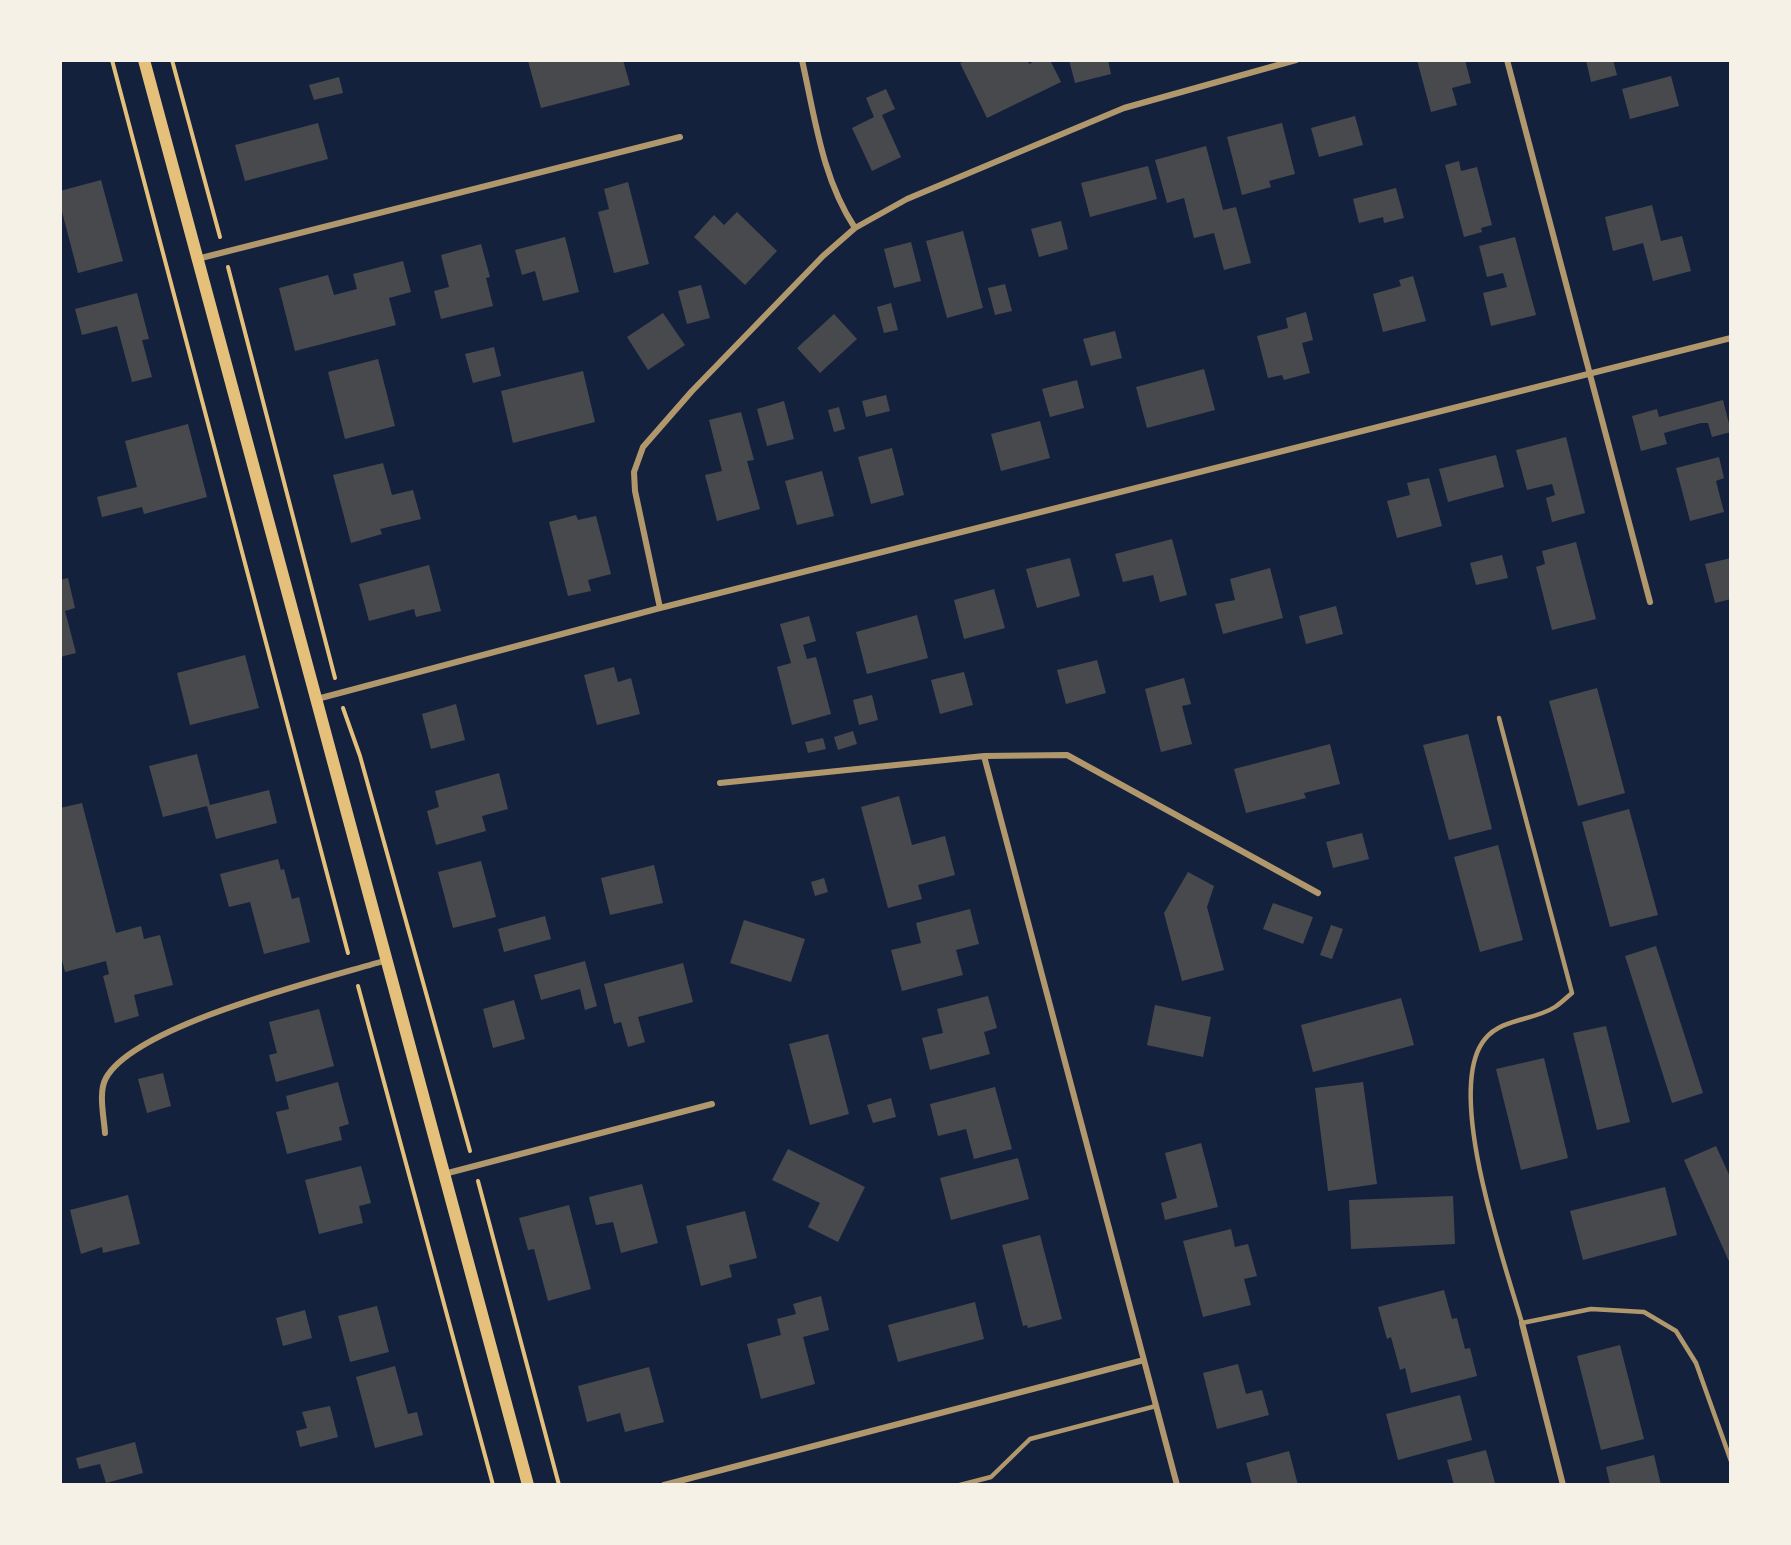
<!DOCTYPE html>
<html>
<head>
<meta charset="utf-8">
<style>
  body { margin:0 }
  #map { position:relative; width:1791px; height:1545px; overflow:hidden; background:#14213d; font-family:"IBM Plex Sans",sans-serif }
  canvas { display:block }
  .frame { position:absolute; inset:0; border:62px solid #f6f1e7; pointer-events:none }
</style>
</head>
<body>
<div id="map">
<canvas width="1791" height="1545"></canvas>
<div class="frame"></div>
</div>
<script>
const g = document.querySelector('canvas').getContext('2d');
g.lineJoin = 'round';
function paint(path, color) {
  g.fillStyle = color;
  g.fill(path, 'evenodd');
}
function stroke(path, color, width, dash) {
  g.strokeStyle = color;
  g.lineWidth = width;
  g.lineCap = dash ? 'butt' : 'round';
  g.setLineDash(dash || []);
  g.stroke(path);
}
const building = new Path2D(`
  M 533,60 L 623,60 L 630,85 L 541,108 L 528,61 Z
  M 968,60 L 1028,60 L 1029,64 L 1037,60 L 1050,60 L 1061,82 L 987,118 L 960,63 Z
  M 1069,60 L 1108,60 L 1111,74 L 1075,83 Z
  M 1417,60 L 1465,60 L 1471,83 L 1452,88 L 1457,105 L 1431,112 Z
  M 1586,60 L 1613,60 L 1617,75 L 1591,82 Z
  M 1671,76 L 1679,106 L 1630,119 L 1622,89 Z
  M 339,77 L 343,93 L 314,100 L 309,85 Z
  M 886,89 L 895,109 L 882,115 L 901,157 L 872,171 L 852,128 L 874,117 L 866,98 Z
  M 1355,116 L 1363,145 L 1319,157 L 1311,128 Z
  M 318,123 L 328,159 L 245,181 L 235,145 Z
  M 1282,123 L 1295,174 L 1269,181 L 1271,187 L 1242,195 L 1227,137 Z
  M 1206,146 L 1223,210 L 1236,207 L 1251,263 L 1224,270 L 1214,233 L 1194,238 L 1184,198 L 1167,203 L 1155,160 Z
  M 1459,161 L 1461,171 L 1477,167 L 1492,225 L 1481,228 L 1482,232 L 1464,237 L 1445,165 Z
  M 1148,166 L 1157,199 L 1090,217 L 1081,183 Z
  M 101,180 L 123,261 L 78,273 L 60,204 L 60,191 Z
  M 628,182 L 649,264 L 614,273 L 598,212 L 609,209 L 604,189 Z
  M 1396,188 L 1404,218 L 1384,223 L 1383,217 L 1359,223 L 1353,199 Z
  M 1652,205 L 1661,241 L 1682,236 L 1691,271 L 1653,281 L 1643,243 L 1613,251 L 1605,217 Z
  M 737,212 L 777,251 L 745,285 L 694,237 L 714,215 L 724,225 Z
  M 1061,221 L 1068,249 L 1039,257 L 1031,229 Z
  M 963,231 L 983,308 L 947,318 L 926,241 Z
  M 565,237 L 579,292 L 543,301 L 535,271 L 522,275 L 515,250 Z
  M 1515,237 L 1536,315 L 1491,326 L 1483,293 L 1507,287 L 1503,273 L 1487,277 L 1479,246 Z
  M 911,242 L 921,281 L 894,288 L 884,249 Z
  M 481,244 L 490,277 L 486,278 L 493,306 L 441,319 L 434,291 L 449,287 L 441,255 Z
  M 403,261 L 411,292 L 389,298 L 396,325 L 295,351 L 279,288 L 328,275 L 334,295 L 357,289 L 353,274 Z
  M 1413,276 L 1426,321 L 1383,332 L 1373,294 L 1401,286 L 1399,280 Z
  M 1005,284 L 1012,311 L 995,315 L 988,288 Z
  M 701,285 L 710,318 L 687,324 L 678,291 Z
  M 137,293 L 149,339 L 142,340 L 152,377 L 132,382 L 117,326 L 82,335 L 75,309 Z
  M 891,303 L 898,330 L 884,333 L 877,307 Z
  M 1306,312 L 1313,340 L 1302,343 L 1310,373 L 1284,380 L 1282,375 L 1268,378 L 1257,336 L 1288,328 L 1286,318 Z
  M 663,313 L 685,345 L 648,370 L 627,337 Z
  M 834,314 L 857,339 L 820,373 L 797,348 Z
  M 1115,331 L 1122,358 L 1091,366 L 1083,339 Z
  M 494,347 L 501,376 L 473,383 L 465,354 Z
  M 378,359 L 395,426 L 345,439 L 328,372 Z
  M 1204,369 L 1215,410 L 1147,428 L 1136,387 Z
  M 583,371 L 595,422 L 513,443 L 501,391 Z
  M 1077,380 L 1084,408 L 1050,417 L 1042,389 Z
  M 886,395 L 890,411 L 866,417 L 862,401 Z
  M 1723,400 L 1731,432 L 1712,437 L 1708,423 L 1701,423 L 1664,433 L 1667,444 L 1641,451 L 1632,416 L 1657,409 L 1659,417 Z
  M 784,401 L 794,439 L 767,446 L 757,409 Z
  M 839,407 L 845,429 L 834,432 L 828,410 Z
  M 741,412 L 754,460 L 747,461 L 760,509 L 717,521 L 705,475 L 722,471 L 709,420 Z
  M 1040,421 L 1050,458 L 1001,471 L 991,434 Z
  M 188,424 L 207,497 L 144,514 L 142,507 L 102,517 L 97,497 L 137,487 L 125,441 Z
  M 1566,437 L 1585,513 L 1552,522 L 1546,498 L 1555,495 L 1552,484 L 1527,490 L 1516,450 Z
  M 892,448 L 904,495 L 871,504 L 858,457 Z
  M 1496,455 L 1504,487 L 1448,502 L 1439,469 Z
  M 1719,457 L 1724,478 L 1716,481 L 1724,512 L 1690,521 L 1676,468 Z
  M 383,463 L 392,495 L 413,490 L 421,519 L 380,529 L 382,534 L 351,543 L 333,475 Z
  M 822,471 L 834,516 L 797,525 L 785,481 Z
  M 1429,478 L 1442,526 L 1397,538 L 1387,501 L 1410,495 L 1407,483 Z
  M 576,515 L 578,520 L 596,516 L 611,574 L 588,580 L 591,591 L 568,596 L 549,522 Z
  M 1172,539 L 1187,595 L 1160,602 L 1153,575 L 1123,582 L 1115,554 Z
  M 1576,542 L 1596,619 L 1552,630 L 1536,567 L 1545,564 L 1542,551 Z
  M 1502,555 L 1508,578 L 1476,585 L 1470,563 Z
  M 1070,558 L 1080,596 L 1037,608 L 1026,569 Z
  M 1731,558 L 1731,599 L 1715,603 L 1705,564 Z
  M 429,565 L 441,611 L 416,617 L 414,609 L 369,621 L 359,584 Z
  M 1270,568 L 1283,618 L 1223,634 L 1215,604 L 1235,600 L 1230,579 Z
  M 68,578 L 75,608 L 65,611 L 76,653 L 60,657 L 60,580 Z
  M 994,589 L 1005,628 L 964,639 L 954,600 Z
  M 1336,606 L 1343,634 L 1306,644 L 1299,616 Z
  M 917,615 L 928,658 L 867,674 L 856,632 Z
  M 809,616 L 816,641 L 803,645 L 807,659 L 816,657 L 831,714 L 792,725 L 777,667 L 791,663 L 780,624 Z
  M 245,655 L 259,708 L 190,725 L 177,673 Z
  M 1097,660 L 1106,693 L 1066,704 L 1057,670 Z
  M 614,667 L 618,682 L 631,678 L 640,714 L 597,725 L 584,675 Z
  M 964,672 L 973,705 L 940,714 L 931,680 Z
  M 1184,678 L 1191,704 L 1182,706 L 1192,744 L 1161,752 L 1145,689 Z
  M 1597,688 L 1625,793 L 1578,806 L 1549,701 Z
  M 872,695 L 878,720 L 859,725 L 853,700 Z
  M 456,704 L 465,740 L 431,749 L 422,714 Z
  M 853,731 L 857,744 L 838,750 L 834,737 Z
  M 1468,734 L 1492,829 L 1449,840 L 1423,745 Z
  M 823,738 L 826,749 L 808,753 L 805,742 Z
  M 1330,744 L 1340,784 L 1304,793 L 1306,798 L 1246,813 L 1234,769 Z
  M 197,754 L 210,805 L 269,790 L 277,823 L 216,839 L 207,806 L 163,817 L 149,766 Z
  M 499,773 L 508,809 L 482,816 L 486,831 L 436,845 L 427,811 L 439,807 L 435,791 Z
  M 899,796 L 912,845 L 945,836 L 955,875 L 918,885 L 922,899 L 888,908 L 861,807 Z
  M 82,803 L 116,933 L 141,926 L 144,939 L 160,935 L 173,985 L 134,995 L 139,1016 L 115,1023 L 103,976 L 109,974 L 106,961 L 65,972 L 60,952 L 60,808 Z
  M 1629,809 L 1658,915 L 1610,927 L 1582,822 Z
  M 1362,833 L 1369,859 L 1333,868 L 1326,842 Z
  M 1498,845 L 1523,940 L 1480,952 L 1454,857 Z
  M 278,859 L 281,870 L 284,869 L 292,899 L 299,897 L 310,942 L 264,954 L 250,902 L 229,907 L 220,874 Z
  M 481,861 L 496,917 L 453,928 L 438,872 Z
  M 654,865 L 663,903 L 610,915 L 601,878 Z
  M 1188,872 L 1214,886 L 1207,907 L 1224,970 L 1182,981 L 1164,913 Z
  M 824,878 L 828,892 L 815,896 L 811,882 Z
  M 1273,903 L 1313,917 L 1303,944 L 1263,929 Z
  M 970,909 L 979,944 L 956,950 L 963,975 L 902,991 L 891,950 L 921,943 L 916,923 Z
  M 545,916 L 551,939 L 504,952 L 498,929 Z
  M 744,920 L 805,939 L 791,982 L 730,963 Z
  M 1331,925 L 1343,929 L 1332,959 L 1320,955 Z
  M 1656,946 L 1703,1093 L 1672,1103 L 1625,956 Z
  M 585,961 L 597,1006 L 585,1010 L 580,989 L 541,1000 L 534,975 Z
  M 683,963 L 693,1002 L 638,1017 L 645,1042 L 628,1047 L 621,1022 L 614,1024 L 604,984 Z
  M 988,996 L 997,1028 L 984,1032 L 990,1054 L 930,1070 L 922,1038 L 943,1033 L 937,1009 Z
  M 1401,998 L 1414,1045 L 1313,1072 L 1301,1025 Z
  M 514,1000 L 525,1039 L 493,1048 L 483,1009 Z
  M 1155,1005 L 1211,1017 L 1203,1057 L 1147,1045 Z
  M 319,1009 L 334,1066 L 276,1082 L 269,1055 L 277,1053 L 269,1022 Z
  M 1606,1026 L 1630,1122 L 1597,1130 L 1573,1033 Z
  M 828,1034 L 849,1114 L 810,1125 L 789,1044 Z
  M 1544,1058 L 1568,1158 L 1521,1170 L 1496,1069 Z
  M 163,1073 L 171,1106 L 147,1113 L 138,1079 Z
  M 338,1082 L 349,1124 L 339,1127 L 342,1140 L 287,1154 L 276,1112 L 289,1109 L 286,1096 Z
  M 1363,1082 L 1377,1184 L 1328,1191 L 1315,1088 Z
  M 995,1087 L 1012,1149 L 974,1159 L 966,1129 L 938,1136 L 930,1104 Z
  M 891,1098 L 896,1117 L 873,1123 L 867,1105 Z
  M 1201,1143 L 1218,1207 L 1165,1220 L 1161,1203 L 1177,1198 L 1165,1153 Z
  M 1716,1146 L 1731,1179 L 1731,1266 L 1684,1160 Z
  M 788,1149 L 865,1187 L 838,1242 L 808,1227 L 820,1203 L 772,1180 Z
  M 1018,1158 L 1029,1199 L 951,1220 L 940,1178 Z
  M 361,1166 L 371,1203 L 359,1206 L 363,1223 L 319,1234 L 305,1180 Z
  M 642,1184 L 658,1243 L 621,1253 L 613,1222 L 596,1225 L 589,1197 Z
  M 1665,1187 L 1677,1235 L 1583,1260 L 1570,1211 Z
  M 128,1195 L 140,1244 L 103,1253 L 102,1247 L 81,1254 L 70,1210 Z
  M 1453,1196 L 1455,1244 L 1351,1249 L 1349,1200 Z
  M 569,1205 L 591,1289 L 548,1301 L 534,1249 L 528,1250 L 519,1218 Z
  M 745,1211 L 757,1258 L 729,1265 L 732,1277 L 701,1286 L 686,1226 Z
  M 1231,1229 L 1235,1247 L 1248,1244 L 1257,1276 L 1244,1279 L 1251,1305 L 1203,1317 L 1183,1241 Z
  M 1040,1235 L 1062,1319 L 1028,1328 L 1027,1325 L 1023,1326 L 1002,1245 Z
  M 1444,1290 L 1452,1319 L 1457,1318 L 1465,1349 L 1470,1348 L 1477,1376 L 1411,1393 L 1405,1368 L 1400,1370 L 1391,1337 L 1387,1339 L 1378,1307 Z
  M 821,1296 L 829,1330 L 803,1337 L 815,1384 L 761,1399 L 747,1344 L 781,1335 L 777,1319 L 796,1314 L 793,1304 Z
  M 975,1302 L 984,1339 L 898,1362 L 888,1325 Z
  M 377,1306 L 389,1352 L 350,1362 L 338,1316 Z
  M 305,1310 L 312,1338 L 283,1346 L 276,1318 Z
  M 1620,1345 L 1644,1439 L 1601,1450 L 1577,1356 Z
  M 1238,1364 L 1246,1394 L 1262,1390 L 1269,1415 L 1217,1429 L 1203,1373 Z
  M 395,1366 L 408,1414 L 417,1412 L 423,1435 L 375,1448 L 356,1377 Z
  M 649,1367 L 664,1422 L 625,1432 L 620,1413 L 587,1422 L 578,1386 Z
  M 1460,1395 L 1472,1440 L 1398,1460 L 1386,1414 Z
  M 330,1406 L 338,1437 L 300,1447 L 296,1431 L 307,1428 L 302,1412 Z
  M 135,1442 L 143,1473 L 106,1483 L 100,1464 L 79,1469 L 76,1458 Z
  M 1486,1450 L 1495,1483 L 1454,1485 L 1447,1460 Z
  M 1289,1451 L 1298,1485 L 1252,1485 L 1246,1463 Z
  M 1654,1455 L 1661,1485 L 1610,1485 L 1606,1467 Z`);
const path = new Path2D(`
  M 112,60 L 348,953
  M 172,60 L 220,237
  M 228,267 L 335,678
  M 343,708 L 360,756 L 470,1151
  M 358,986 L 493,1485
  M 478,1181 L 559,1485`);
const service = new Path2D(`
  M 1499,718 L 1572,993 C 1566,998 1561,1003 1555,1007 C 1533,1021 1502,1018 1485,1039 C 1443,1089 1505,1264 1522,1323 L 1591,1309 L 1644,1312 L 1676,1331 L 1696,1363 L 1731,1461
  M 960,1485 L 991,1477 L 1030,1439 L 1156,1406`);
const minor = new Path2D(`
  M 802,60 C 815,118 822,178 855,228
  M 1507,60 L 1650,602
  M 197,259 L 680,137
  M 660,608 L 635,491 L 634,472 L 643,447 L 692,391 L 823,256 L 855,228 L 907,199 L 1124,108 L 1296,60
  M 317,699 L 660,608 L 1731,338
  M 984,756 L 1177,1485
  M 720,783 L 984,756 L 1067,755 L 1318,893
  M 105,1133 C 104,1117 98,1092 106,1078 C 136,1024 324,979 387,960
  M 444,1174 L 712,1104
  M 1522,1323 L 1563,1485
  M 664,1485 L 1144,1360`);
const secondary = new Path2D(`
  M 144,60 L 528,1485`);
paint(building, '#48494c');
stroke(path, '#e5c07b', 4);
stroke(service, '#b1986c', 4.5);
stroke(minor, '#b1986c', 6);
stroke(secondary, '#e5c07b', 12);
</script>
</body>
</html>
